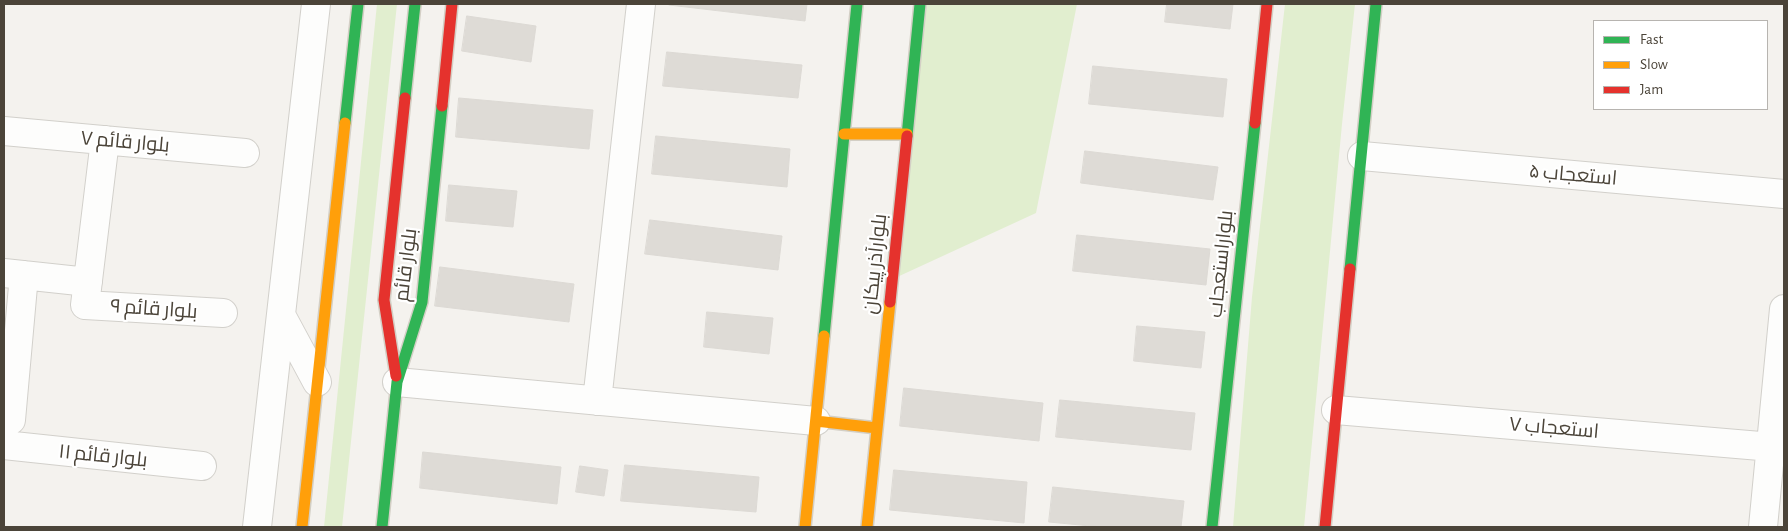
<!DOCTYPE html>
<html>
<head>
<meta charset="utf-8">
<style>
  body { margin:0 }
  #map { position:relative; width:1788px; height:531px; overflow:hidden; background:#f4f2ee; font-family:"Alegreya Sans",sans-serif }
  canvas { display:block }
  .frame { position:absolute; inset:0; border:5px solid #4b4439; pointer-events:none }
  .legend { position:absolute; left:1593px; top:20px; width:175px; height:90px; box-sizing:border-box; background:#fff; border:1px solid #b7b4b0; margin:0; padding:6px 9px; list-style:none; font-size:15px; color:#4b4439 }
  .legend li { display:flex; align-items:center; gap:10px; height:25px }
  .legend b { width:25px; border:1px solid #b7b4b0 }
</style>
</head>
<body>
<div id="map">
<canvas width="1788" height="531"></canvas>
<div class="frame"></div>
<ul class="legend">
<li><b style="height:6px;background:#30b455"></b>Fast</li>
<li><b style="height:6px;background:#ff9f0a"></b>Slow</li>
<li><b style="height:6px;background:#e5322d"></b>Jam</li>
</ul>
</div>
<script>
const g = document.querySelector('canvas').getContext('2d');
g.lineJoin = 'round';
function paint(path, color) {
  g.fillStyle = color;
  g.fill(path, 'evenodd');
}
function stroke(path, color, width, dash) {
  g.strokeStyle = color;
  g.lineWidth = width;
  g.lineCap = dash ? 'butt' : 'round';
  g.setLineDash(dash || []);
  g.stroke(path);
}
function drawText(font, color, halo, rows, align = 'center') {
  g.font = font + ' "Alegreya Sans",Cairo,sans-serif';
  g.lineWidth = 4.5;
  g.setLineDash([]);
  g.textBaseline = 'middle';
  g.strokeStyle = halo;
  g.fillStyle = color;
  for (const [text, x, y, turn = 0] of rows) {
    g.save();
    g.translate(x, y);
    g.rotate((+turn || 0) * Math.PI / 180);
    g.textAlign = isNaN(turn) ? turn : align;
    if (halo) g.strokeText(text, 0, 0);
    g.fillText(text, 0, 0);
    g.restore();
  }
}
const green = new Path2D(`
  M 377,4 L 397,4 L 342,527 L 324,527 Z
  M 920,4 L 1077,4 L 1036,213 L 895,278 Z
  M 1285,4 L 1355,4 L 1342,124 L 1304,527 L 1233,527 L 1252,297 Z`);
const building = new Path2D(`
  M 669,4 L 807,4 L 805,21 L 669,5 Z
  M 1167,4 L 1233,4 L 1230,29 L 1165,22 Z
  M 467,16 L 536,26 L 531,62 L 462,51 Z
  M 667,52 L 802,65 L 798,98 L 663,86 Z
  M 1093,66 L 1227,79 L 1223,117 L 1089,104 Z
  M 459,98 L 593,110 L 589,149 L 456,137 Z
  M 656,136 L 790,149 L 787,187 L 652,174 Z
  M 1085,151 L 1218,167 L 1213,200 L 1081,183 Z
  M 449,185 L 517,191 L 513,227 L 446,221 Z
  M 650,220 L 782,236 L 778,270 L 645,254 Z
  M 1077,235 L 1210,249 L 1206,285 L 1073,271 Z
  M 440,267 L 574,284 L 569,322 L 435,306 Z
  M 707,312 L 773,318 L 769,354 L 704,347 Z
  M 1137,326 L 1205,332 L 1201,368 L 1134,361 Z
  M 904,388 L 1043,403 L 1039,441 L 900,426 Z
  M 1060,400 L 1195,413 L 1191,450 L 1056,437 Z
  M 423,452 L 561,467 L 557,504 L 420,488 Z
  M 625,465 L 759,477 L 756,512 L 621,501 Z
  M 580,466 L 608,470 L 604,496 L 576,492 Z
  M 894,470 L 1027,482 L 1024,523 L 890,510 Z
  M 1053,487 L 1184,501 L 1181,527 L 1101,527 L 1049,522 Z`);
const street = new Path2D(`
  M 4,131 L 245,153
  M 105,140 L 85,305 L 223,313
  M 1362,156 L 1784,194
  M 4,273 L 88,282
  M 281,315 L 317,382
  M 397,382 L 816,421
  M 597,401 L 641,4
  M 1336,410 L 1784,448
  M 11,420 L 24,275
  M 4,445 L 202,466
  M 257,527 L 316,4
  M 1763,527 L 1784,309`);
const fast = new Path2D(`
  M 405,98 L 415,4
  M 345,123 L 358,4
  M 907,136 L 920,4
  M 1350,269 L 1376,4
  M 824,336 L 857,4
  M 382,527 L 397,382 L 422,302 L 442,106
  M 1212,527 L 1255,123`);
const slow = new Path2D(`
  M 844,134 L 907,134
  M 816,421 L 877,428
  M 302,527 L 345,123
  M 805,527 L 824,336
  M 867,527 L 890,302`);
const jam = new Path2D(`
  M 442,106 L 452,4
  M 1255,123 L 1267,4
  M 890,302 L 907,136
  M 396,376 L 384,300 L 405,98
  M 1325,527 L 1350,269`);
const streetNames = [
  ["بلوار قائم ۷",125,142,5],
  ["استعجاب ۵",1573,175,5],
  ["بلوارآذر پیکان",875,264,-84],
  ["بلواراستعجاب",1221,264,-84],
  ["بلوار قائم",406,265,-83],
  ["بلوار قائم ۹",154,309,4],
  ["استعجاب ۷",1554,428,5],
  ["بلوار قائم ۱۱",103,456,6]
];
paint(green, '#e1eecf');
paint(building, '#dedbd6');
stroke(building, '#dcd9d4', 1);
stroke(street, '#d2d0cb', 30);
stroke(fast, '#d3cfc5', 14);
stroke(slow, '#d3cfc5', 14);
stroke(jam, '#d3cfc5', 14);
stroke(street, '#fdfdfc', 28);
stroke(fast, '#30b455', 11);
stroke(slow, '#ff9f0a', 11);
stroke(jam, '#e5322d', 11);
drawText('20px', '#4b4439', '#fff', streetNames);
</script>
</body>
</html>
